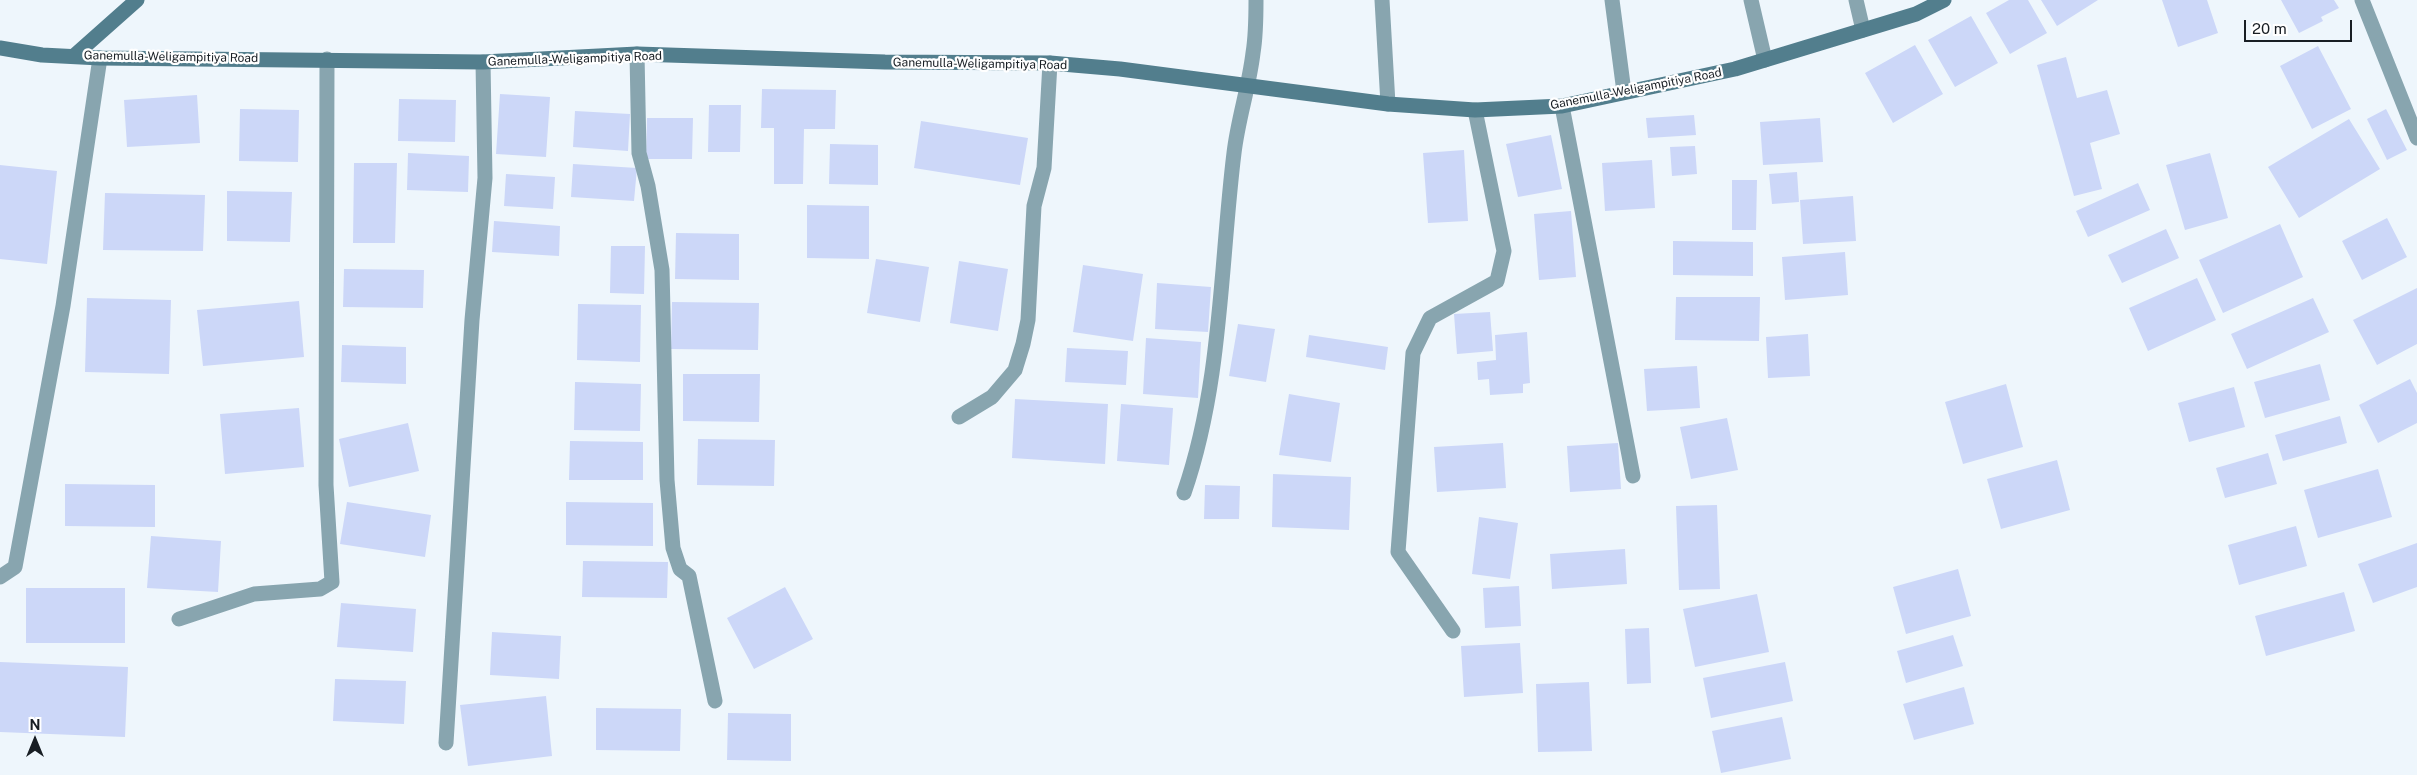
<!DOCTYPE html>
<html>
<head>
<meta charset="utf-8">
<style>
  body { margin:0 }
  #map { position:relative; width:2417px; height:775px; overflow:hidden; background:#eef6fc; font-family:"Public Sans",sans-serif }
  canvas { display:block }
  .north { position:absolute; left:10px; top:715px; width:50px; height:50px; -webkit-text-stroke:4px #fff; paint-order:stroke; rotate:0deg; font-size:14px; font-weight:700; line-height:20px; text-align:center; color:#181e24 }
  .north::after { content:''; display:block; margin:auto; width:18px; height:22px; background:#181e24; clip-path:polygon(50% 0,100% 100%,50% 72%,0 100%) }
  .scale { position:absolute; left:2244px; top:20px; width:108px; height:22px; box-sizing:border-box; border:2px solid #181e24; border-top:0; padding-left:6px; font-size:15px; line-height:18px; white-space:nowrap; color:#181e24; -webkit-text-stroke:4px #fff; paint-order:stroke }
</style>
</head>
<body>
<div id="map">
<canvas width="2417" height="775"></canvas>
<div class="north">N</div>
<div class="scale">20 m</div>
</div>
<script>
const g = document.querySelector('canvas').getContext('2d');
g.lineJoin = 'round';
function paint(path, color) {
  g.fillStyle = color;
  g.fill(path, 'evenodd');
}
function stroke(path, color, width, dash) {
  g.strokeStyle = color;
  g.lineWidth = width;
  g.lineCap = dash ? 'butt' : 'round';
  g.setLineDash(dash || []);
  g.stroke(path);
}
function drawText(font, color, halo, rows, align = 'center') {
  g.font = font + ' "Public Sans",sans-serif';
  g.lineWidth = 4.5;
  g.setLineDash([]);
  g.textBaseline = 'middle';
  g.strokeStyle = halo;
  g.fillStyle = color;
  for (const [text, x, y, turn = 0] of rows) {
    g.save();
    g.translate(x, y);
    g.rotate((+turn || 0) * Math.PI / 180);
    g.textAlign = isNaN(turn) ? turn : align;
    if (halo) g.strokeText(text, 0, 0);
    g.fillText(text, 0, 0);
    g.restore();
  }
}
const building = new Path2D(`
  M 2009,0 L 2028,0 L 2047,33 L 2010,54 L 1986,13 Z
  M 2041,0 L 2098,0 L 2057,26 Z
  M 2162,0 L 2207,0 L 2218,33 L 2178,47 Z
  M 2281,0 L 2334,0 L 2339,8 L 2321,17 L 2323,21 L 2299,33 Z
  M 1971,16 L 1998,63 L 1955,87 L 1928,40 Z
  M 1915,45 L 1943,94 L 1893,123 L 1865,73 Z
  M 2318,46 L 2351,109 L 2312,129 L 2280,66 Z
  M 2066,57 L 2077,98 L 2107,90 L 2120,134 L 2090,143 L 2102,189 L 2074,196 L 2037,65 Z
  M 762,89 L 836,90 L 835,129 L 804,129 L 803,184 L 774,184 L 774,128 L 761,128 Z
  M 500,94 L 550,97 L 546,157 L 496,154 Z
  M 197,95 L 200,143 L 127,147 L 124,100 Z
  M 399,99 L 456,100 L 455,142 L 398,141 Z
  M 709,105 L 741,105 L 740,152 L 708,152 Z
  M 240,109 L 299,110 L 298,162 L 239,161 Z
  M 2386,109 L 2407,150 L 2387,160 L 2367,119 Z
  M 575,111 L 630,114 L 628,151 L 573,147 Z
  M 1694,115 L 1696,135 L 1648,138 L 1646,118 Z
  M 647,118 L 693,118 L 692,159 L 646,159 Z
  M 1820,118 L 1823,162 L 1763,165 L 1760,122 Z
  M 2349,119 L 2380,169 L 2299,218 L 2268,167 Z
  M 921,121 L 1028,138 L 1020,185 L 914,168 Z
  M 1551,135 L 1562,189 L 1518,197 L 1506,144 Z
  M 830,144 L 878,145 L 878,185 L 829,184 Z
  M 1695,146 L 1697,174 L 1672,176 L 1670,147 Z
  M 1464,150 L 1468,221 L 1428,223 L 1423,153 Z
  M 408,153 L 469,156 L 468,192 L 407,190 Z
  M 2210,153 L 2228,218 L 2185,230 L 2166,165 Z
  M 1652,160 L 1655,208 L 1605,211 L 1602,163 Z
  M 354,163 L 397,163 L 395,243 L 353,243 Z
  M 573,164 L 637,168 L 634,201 L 571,197 Z
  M 0,165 L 57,171 L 47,264 L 0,259 Z
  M 1797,172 L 1799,202 L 1772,204 L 1769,174 Z
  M 506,174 L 555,177 L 553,209 L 504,206 Z
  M 1732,180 L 1757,180 L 1756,230 L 1732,230 Z
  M 2138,183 L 2150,210 L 2088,237 L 2076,211 Z
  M 227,191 L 292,192 L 290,242 L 227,241 Z
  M 105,193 L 205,195 L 203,251 L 103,250 Z
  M 1853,196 L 1856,241 L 1803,244 L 1800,200 Z
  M 807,205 L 869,206 L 869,259 L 807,258 Z
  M 1571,211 L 1576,277 L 1539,280 L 1534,214 Z
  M 2387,218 L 2407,257 L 2362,280 L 2342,241 Z
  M 494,221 L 560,226 L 559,256 L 492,252 Z
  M 2280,224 L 2303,277 L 2223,313 L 2199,260 Z
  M 2166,229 L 2179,258 L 2122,283 L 2108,255 Z
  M 676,233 L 739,234 L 739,280 L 675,279 Z
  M 1673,241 L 1753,242 L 1753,276 L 1673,275 Z
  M 611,246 L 645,246 L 644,294 L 610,293 Z
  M 1845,252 L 1848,295 L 1785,300 L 1782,257 Z
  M 876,259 L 929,267 L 920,322 L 867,313 Z
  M 959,261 L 1008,269 L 998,331 L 950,323 Z
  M 1083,265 L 1143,274 L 1133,341 L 1073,332 Z
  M 344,269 L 424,270 L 423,308 L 343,307 Z
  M 2197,278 L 2216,320 L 2148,351 L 2129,308 Z
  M 1157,283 L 1211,287 L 1208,332 L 1155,329 Z
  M 2417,288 L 2417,344 L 2377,365 L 2353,320 Z
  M 1676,297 L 1760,297 L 1759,341 L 1675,340 Z
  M 87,298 L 171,300 L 169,374 L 85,372 Z
  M 2313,298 L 2329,332 L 2247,369 L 2231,334 Z
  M 299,301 L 304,357 L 203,366 L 197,310 Z
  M 672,302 L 759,303 L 758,350 L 671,349 Z
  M 578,304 L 641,305 L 640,362 L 577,360 Z
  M 1490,312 L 1493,351 L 1457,354 L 1454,314 Z
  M 1238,324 L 1275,329 L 1266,382 L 1229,376 Z
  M 1527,332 L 1530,383 L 1523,384 L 1523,393 L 1490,395 L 1489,379 L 1478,380 L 1477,362 L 1496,360 L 1495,335 Z
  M 1808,334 L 1810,376 L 1768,378 L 1766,337 Z
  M 1309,335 L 1388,347 L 1385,370 L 1306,357 Z
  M 1146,338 L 1201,342 L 1198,398 L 1143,394 Z
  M 342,345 L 406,347 L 406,384 L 341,382 Z
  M 1067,348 L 1128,351 L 1126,385 L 1065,382 Z
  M 2320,364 L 2330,400 L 2265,418 L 2254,382 Z
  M 1697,366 L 1700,408 L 1647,411 L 1644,369 Z
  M 683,374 L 760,374 L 759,422 L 683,421 Z
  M 2410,379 L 2417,393 L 2417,423 L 2378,443 L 2359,405 Z
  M 575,382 L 641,384 L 640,431 L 574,430 Z
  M 2006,384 L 2023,447 L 1963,464 L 1945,402 Z
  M 2234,387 L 2245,427 L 2189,442 L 2178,403 Z
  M 1289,394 L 1340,403 L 1331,462 L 1279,455 Z
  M 1015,399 L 1108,404 L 1105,464 L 1012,458 Z
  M 1121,404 L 1173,408 L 1169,465 L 1117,461 Z
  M 299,408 L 304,467 L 225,474 L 220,414 Z
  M 2340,416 L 2347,443 L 2283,461 L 2275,435 Z
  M 1727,418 L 1738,470 L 1691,479 L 1680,427 Z
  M 408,423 L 419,471 L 349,487 L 339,439 Z
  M 698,439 L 775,440 L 774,486 L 697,485 Z
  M 570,441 L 643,442 L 643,480 L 569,480 Z
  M 1503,443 L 1506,488 L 1437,492 L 1434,447 Z
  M 1618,443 L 1621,489 L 1570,492 L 1567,446 Z
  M 2268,453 L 2277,484 L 2225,498 L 2216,468 Z
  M 2057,460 L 2070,510 L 2001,529 L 1987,479 Z
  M 2378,469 L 2392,517 L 2318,538 L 2304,490 Z
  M 1273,474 L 1351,477 L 1349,530 L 1272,527 Z
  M 65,484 L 155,485 L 155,527 L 65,526 Z
  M 1205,485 L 1240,486 L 1239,519 L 1204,519 Z
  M 347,502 L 431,515 L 425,557 L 340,544 Z
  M 566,502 L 653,503 L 653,546 L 566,545 Z
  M 1717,505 L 1720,589 L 1679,590 L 1676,506 Z
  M 1479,517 L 1518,523 L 1510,579 L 1472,574 Z
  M 2296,526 L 2307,566 L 2239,585 L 2228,545 Z
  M 151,536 L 221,541 L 218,592 L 147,588 Z
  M 2417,543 L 2417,587 L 2373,603 L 2358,564 Z
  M 1625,549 L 1627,584 L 1552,589 L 1550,554 Z
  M 583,561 L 668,562 L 667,598 L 582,597 Z
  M 1958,569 L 1971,616 L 1906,634 L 1893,587 Z
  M 1519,586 L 1521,626 L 1485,628 L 1483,588 Z
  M 785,587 L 813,639 L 754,669 L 727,618 Z
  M 26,588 L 125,588 L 125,643 L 26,643 Z
  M 2344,592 L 2355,631 L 2266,656 L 2255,616 Z
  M 1757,594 L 1769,652 L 1695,667 L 1683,609 Z
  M 341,603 L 416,609 L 413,652 L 337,647 Z
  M 1649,628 L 1651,683 L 1627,684 L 1625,629 Z
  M 492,632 L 561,636 L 559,679 L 490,675 Z
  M 1953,635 L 1963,666 L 1906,683 L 1897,651 Z
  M 1520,643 L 1523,693 L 1464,697 L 1461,646 Z
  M 0,662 L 128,667 L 125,737 L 0,732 Z
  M 1785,662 L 1793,701 L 1711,718 L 1703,678 Z
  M 335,679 L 406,681 L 404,724 L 333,721 Z
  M 1589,682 L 1592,751 L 1538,752 L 1536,684 Z
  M 1964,687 L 1974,724 L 1914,740 L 1903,704 Z
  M 546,696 L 552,756 L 468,766 L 460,705 Z
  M 596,708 L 681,709 L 680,751 L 596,750 Z
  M 728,713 L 791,714 L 791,761 L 727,760 Z
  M 1782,717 L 1791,759 L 1721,773 L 1712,731 Z`);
const street = new Path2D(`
  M 1382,0 L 1388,104
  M 1612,0 L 1624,92
  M 1751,0 L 1765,60
  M 1856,0 L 1863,30
  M 2362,0 L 2417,138
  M 637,54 L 639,153 L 648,186 L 662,270 L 667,480 L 673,548 L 680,569 L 689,576 L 715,701
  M 1562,106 L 1633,476
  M 959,417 L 992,397 L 1015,370 L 1023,344 L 1028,320 L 1034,206 L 1044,168 L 1050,63
  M 1184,493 C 1222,383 1220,267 1234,153 C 1238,119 1249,87 1253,53 C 1256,35 1256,18 1256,0
  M 0,577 L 15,567 L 63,306 L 100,58
  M 179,619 L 254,594 L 320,589 L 332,582 L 326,485 L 327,59
  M 1453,631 L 1398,552 L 1413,353 L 1430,318 L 1497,281 L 1504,251 L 1475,110
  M 446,743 L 472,320 L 485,178 L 483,62`);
const secondary = new Path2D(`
  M 0,48 L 42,55 L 100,58 L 483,62 L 637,54 L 885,62 L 1050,63 L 1120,69 L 1388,104 L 1475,110 L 1562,106 L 1735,69 L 1916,14 L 1944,0
  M 75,55 L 137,0`);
const streetNames = [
  ["Ganemulla-Weligampitiya Road",171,57,1],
  ["Ganemulla-Weligampitiya Road",575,59,-2],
  ["Ganemulla-Weligampitiya Road",980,64,1],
  ["Ganemulla-Weligampitiya Road",1636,89,-11]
];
paint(building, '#ccd7f8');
stroke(street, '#88a5af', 15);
stroke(secondary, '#527e8d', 15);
drawText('12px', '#181e24', '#fff', streetNames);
</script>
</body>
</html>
